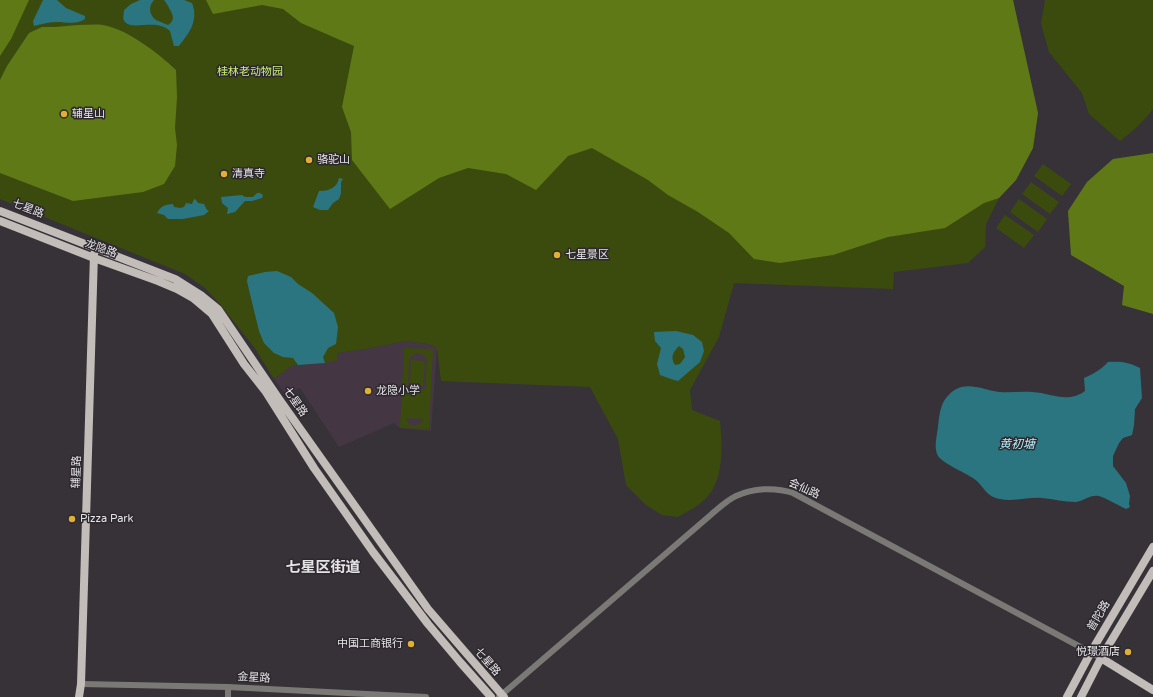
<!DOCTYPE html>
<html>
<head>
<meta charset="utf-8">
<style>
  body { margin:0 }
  canvas { display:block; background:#363238 }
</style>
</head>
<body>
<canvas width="1153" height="697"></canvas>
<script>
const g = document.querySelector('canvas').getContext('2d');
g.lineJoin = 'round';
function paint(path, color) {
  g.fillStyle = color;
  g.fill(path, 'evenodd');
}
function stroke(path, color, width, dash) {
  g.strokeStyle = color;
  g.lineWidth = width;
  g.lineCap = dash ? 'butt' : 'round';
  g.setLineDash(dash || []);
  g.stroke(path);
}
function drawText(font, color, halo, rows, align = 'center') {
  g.font = font + ' "Varela Round","Noto Sans SC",sans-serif';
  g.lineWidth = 3;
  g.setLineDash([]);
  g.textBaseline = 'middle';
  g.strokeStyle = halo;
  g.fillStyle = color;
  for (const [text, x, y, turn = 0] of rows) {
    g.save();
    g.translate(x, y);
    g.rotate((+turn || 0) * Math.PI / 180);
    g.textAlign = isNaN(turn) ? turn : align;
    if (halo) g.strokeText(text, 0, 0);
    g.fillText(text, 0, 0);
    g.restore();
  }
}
const education = new Path2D(`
  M 405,341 L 428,344 L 437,348 L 431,431 L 400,428 L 394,423 L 339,447 L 300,388 L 286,395 L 274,379 L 293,365 L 325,363 L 337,353 L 366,349 Z`);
const green = new Path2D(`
  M 0,0 L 1013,0 L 1038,113 L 1033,148 L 1016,180 L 999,198 L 986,224 L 985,247 L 968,263 L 894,272 L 893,289 L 734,283 L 719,337 L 690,390 L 692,410 L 720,421 C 722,445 725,482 704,500 C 697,507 686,512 678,517 L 662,515 L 646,505 L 626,485 L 618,439 L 590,387 L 441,381 L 437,348 L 428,344 L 405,341 L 366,349 L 337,353 L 337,360 L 325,363 L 293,365 L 274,379 L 254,347 L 220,304 L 205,288 L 185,274 L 0,199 Z
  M 1045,0 L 1153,0 L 1153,109 C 1144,121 1133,131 1120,141 L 1089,114 L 1082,93 L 1049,52 L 1041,24 Z
  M 1043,164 L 1071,184 L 1062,196 L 1034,176 Z
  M 1031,182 L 1059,202 L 1050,214 L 1022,194 Z
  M 1019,199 L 1047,219 L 1038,232 L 1010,212 Z
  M 1005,215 L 1034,235 L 1024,248 L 996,228 Z
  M 404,348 L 433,349 L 429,429 L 400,428 ZM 415,353 L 422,354 L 427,359 L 425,389 L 408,388 L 409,359 ZM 407,418 L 424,419 C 419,427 408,429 407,418 Z
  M 411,360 L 425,361 L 423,386 L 410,386 Z`);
const forest = new Path2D(`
  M 0,0 L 29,0 L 11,39 L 0,56 Z
  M 206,0 L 1013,0 L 1038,113 L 1033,148 L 1016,180 L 999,198 L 984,203 L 945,228 L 888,237 L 833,255 L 780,263 L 754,259 L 729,233 L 698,212 L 668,195 L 648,180 L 592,148 L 568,156 L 536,190 L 506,174 L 468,168 L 439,178 L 390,209 L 352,160 L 351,132 L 342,107 L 354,46 L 301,23 L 283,9 L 262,5 L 213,14 Z
  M 78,25 C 86,25 95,24 103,25 C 127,29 158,53 176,70 L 177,97 L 175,128 L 177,145 L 175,166 L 164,184 L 143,192 L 73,201 L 0,173 L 0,80 L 7,66 L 29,33 L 42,27 L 55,27 Z
  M 1153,153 L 1153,314 L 1122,305 L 1124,286 L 1071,255 L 1068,211 L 1087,182 L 1113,159 Z`);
const water = new Path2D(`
  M 43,0 L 57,0 L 66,8 L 85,16 L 85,19 C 77,25 66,22 57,22 C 49,22 42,24 34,26 L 33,21 Z
  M 140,0 L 154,0 C 148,6 149,15 156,20 C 160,22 164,23 168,25 C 170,24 173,21 173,17 C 173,14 166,2 164,0 L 184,0 L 192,3 C 199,21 189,33 179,46 L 174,46 L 170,31 C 156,18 133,31 125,22 C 122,19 124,14 124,10 L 131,4 Z
  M 339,178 L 343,179 L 341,182 L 341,193 L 339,199 L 333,203 L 328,210 L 320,210 L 313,207 L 319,191 C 329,191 337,188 339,178 Z
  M 257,193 L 260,193 L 263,195 L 262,198 L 252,201 L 245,201 L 235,212 L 227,214 L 228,208 L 222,203 L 221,197 L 242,195 L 245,197 L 253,197 Z
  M 194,199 L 196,200 L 198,203 L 204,204 L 207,210 L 209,211 L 204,215 L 183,219 L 168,219 L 164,215 L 157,213 C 162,205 164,205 173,204 L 174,207 L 180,208 L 184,207 L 186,203 L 192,204 Z
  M 277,271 L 291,277 L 298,284 L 312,293 L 334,313 L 338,327 L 336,344 L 328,348 L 323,357 L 325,363 L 298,365 L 293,358 L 283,357 L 274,353 L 264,343 L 259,331 L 249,290 L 247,281 L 248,276 L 265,272 Z
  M 676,331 L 693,335 L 702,342 L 704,351 L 700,362 L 678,381 L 671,379 L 660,375 L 657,364 L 661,348 L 655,341 L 654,332 ZM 679,346 L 683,349 L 685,357 L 680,364 L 675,365 C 670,357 673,352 679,346 Z
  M 1108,362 C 1121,361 1128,362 1140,368 L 1142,398 L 1135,409 L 1134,425 L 1132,435 L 1123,438 L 1119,443 L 1113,456 L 1113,466 L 1126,483 L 1130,496 L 1129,504 L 1130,507 L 1126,509 C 1118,505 1108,499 1099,496 C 1091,494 1083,501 1076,502 C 1064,502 1054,499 1042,498 C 1028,497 1014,502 1000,499 C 986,496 986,490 977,481 C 968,473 941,464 937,454 C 934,446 937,435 938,427 C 939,418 940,405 946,398 C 962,378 979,389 999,392 C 1010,393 1021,391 1032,392 C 1052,393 1067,404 1085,391 L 1084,378 C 1093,374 1101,370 1108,362 Z`);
const minor = new Path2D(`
  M 81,684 L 228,687 L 426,697
  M 228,697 L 228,687
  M 499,697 L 706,519 C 714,512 727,500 736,496 C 753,488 775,487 793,493 L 1101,658`);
const major = new Path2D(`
  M 0,211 L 175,279 L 202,296 L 218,309 L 279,399 L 428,609 L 504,697
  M 0,221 L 94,258 L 158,281 L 177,289 L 193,298 L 212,314 L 244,364 L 266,392 L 314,468 L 373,552 L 428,624 L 460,662 L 491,697
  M 1101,658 L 1153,690
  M 79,697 L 81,684 L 94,254
  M 1067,697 L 1091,652 L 1153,547
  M 1081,697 L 1101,658 L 1153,571`);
const markers = [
  [64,114,4,"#dfb034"],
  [309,160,4,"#dfb034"],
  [224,174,4,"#dfb034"],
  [557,255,4,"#dfb034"],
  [368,391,4,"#dfb034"],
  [72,519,4,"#dfb034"],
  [411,644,4,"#dfb034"],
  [1128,652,4,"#dfb034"]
];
const parkNames = [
  ["桂林老动物园",250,72]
];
const poiNames = [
  ["辅星山",72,114],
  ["骆驼山",317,160],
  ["清真寺",232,174],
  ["七星景区",565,255],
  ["龙隐小学",376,391],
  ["Pizza Park",80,519],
  ["中国工商银行",403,644,"right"],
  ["悦璟酒店",1120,652,"right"]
];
const streetNames = [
  ["七星路",28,209,21],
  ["龙隐路",101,249,20],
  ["七星路",295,402,55],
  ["辅星路",77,472,-88],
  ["会仙路",804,489,24],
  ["普陀路",1099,616,-59],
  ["七星路",487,662,49],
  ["金星路",254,678,3]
];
const waterNames = [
  ["黄初塘",1017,445]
];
const districtNames = [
  ["七星区街道",323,568]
];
paint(education, '#453643');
paint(green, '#3b4b0d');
paint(forest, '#607917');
paint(water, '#2b7581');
stroke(minor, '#7b7976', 6);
stroke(major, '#c2bdb8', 8);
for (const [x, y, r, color] of markers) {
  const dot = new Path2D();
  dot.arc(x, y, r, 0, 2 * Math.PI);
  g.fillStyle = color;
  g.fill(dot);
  stroke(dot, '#2c282e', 1.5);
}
drawText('11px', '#ccf179', '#2c282e', parkNames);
drawText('11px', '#e5e3e6', '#2c282e', poiNames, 'left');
drawText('11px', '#e5e3e6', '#2c282e', streetNames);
drawText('italic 12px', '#b3eef9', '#2c282e', waterNames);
drawText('bold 15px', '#e5e3e6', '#2c282e', districtNames);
</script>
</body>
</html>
